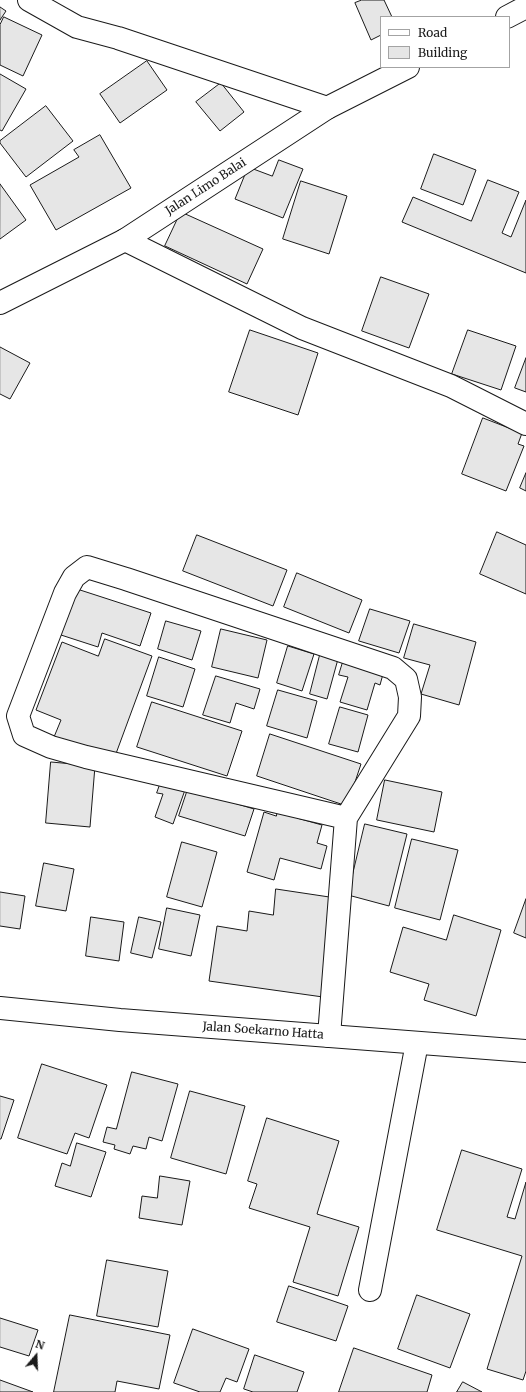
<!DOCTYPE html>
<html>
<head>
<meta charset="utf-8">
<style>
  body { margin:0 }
  #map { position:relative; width:526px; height:1392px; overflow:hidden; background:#fff; font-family:Merriweather,serif }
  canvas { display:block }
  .legend { position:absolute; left:380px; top:16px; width:130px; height:52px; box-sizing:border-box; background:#fff; border:1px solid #a3a3a3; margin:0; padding:5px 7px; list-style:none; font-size:12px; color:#1a1a1a }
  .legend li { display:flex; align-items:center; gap:8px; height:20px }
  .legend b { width:20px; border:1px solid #a3a3a3 }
  .north { position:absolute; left:16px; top:1336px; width:40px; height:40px; -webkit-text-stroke:3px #fff; paint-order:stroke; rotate:19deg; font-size:11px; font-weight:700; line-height:16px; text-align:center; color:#1a1a1a }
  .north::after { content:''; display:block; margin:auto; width:14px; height:18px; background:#1a1a1a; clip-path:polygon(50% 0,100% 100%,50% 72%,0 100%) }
</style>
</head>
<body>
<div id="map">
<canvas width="526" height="1392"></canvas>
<ul class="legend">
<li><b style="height:5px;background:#fff"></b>Road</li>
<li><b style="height:11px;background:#e6e6e6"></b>Building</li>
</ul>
<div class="north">N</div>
</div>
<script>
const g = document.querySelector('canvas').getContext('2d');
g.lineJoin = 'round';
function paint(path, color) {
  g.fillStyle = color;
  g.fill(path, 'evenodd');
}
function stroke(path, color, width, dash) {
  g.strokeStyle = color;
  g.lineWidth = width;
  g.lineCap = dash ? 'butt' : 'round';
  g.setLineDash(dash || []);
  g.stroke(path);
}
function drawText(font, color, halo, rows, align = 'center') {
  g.font = font + ' Merriweather,serif';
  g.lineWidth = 3;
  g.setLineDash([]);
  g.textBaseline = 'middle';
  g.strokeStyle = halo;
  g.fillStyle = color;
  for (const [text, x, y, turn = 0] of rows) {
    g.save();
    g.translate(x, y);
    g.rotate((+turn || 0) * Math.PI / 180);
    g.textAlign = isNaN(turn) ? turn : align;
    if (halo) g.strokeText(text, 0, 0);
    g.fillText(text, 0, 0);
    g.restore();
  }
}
const building = new Path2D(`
  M 362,0 L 384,0 L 392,17 L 381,17 L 381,35 L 371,40 L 355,3 Z
  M 0,7 L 6,11 L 0,20 Z
  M 4,17 L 42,35 L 23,76 L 0,65 L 0,25 Z
  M 147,61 L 167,90 L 120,123 L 100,94 Z
  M 0,74 L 26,89 L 2,131 L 0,130 Z
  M 221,83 L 244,112 L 220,131 L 196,102 Z
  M 46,106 L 73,141 L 26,177 L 0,143 L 0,141 Z
  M 100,135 L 131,188 L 56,230 L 30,185 L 79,157 L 74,150 Z
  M 434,154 L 476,170 L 463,205 L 421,189 Z
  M 279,160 L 303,169 L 283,218 L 235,199 L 248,167 L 272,176 Z
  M 488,180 L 519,192 L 502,233 L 511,237 L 526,200 L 526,273 L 402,222 L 413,197 L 471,221 Z
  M 301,181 L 347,196 L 329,254 L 283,239 Z
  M 0,184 L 26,220 L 0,239 Z
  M 181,212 L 263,249 L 247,284 L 165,246 Z
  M 381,277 L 429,294 L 409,348 L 362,331 Z
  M 250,330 L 318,353 L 298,415 L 229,392 Z
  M 468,330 L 516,346 L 501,390 L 452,374 Z
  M 0,347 L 30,363 L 10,399 L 0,394 Z
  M 526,358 L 526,392 L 515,388 Z
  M 483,418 L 522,433 L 518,444 L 524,446 L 506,491 L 462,474 Z
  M 526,473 L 526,491 L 520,488 Z
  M 497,532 L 526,545 L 526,594 L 480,574 Z
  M 197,535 L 287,570 L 273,606 L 183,571 Z
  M 297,573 L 362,600 L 349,633 L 284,607 Z
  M 77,589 L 151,613 L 140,646 L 102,633 L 98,647 L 61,635 Z
  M 370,609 L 410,621 L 399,653 L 359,641 Z
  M 166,621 L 201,631 L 192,660 L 158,649 Z
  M 414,624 L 476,642 L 459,705 L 421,694 L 430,665 L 404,658 Z
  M 221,629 L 267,640 L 258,678 L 212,667 Z
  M 105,639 L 152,656 L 114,759 L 54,737 L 61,720 L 36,710 L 62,642 L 98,656 Z
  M 288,646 L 314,654 L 302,691 L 277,683 Z
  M 320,655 L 338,659 L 327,699 L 310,694 Z
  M 159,657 L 195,669 L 183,707 L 147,696 Z
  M 343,662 L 383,674 L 380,685 L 375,683 L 367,710 L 340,702 L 348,677 L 339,675 Z
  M 216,676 L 260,689 L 254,709 L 236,703 L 230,723 L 203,715 Z
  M 278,690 L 317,701 L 307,738 L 267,726 Z
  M 152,702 L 242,731 L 227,776 L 137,747 Z
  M 340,707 L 368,715 L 358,752 L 329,744 Z
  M 270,734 L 361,764 L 347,806 L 257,776 Z
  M 51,762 L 95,766 L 90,827 L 46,823 Z
  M 162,779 L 186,787 L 173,824 L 155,817 L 163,794 L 157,793 Z
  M 385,780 L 442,792 L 434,832 L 377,820 Z
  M 188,789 L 254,809 L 245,836 L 179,816 Z
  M 279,805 L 299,811 L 297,818 L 322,825 L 317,843 L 327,846 L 321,869 L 280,858 L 274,880 L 247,872 L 264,812 L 276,816 Z
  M 365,824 L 407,834 L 389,906 L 348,895 Z
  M 412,839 L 458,850 L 440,920 L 395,908 Z
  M 182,842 L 217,852 L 202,907 L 167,897 Z
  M 44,863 L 74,869 L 66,911 L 36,906 Z
  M 276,889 L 336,898 L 323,997 L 209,981 L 217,926 L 247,931 L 249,911 L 273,915 Z
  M 0,892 L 25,896 L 20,929 L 0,926 Z
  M 526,899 L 526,938 L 514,933 Z
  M 167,908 L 200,915 L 191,956 L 159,949 Z
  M 454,915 L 501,930 L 476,1016 L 424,1000 L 429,984 L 390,972 L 403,927 L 446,940 Z
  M 91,917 L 124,922 L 119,961 L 86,956 Z
  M 139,917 L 161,922 L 152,958 L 131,953 Z
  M 42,1064 L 107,1085 L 89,1138 L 75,1133 L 67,1154 L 18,1138 Z
  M 132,1072 L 178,1084 L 162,1141 L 149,1137 L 146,1149 L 133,1146 L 130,1154 L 114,1149 L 115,1145 L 103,1142 L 107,1127 L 116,1129 Z
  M 190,1091 L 245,1106 L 226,1174 L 171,1158 Z
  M 0,1096 L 14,1100 L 1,1139 L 0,1139 Z
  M 267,1118 L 339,1141 L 317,1214 L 359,1227 L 338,1296 L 293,1282 L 310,1227 L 249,1208 L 257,1184 L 248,1181 Z
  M 77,1143 L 106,1152 L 91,1197 L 55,1186 L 62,1163 L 70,1166 Z
  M 462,1150 L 522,1169 L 507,1217 L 515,1219 L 526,1182 L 526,1371 L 523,1380 L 487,1369 L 522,1256 L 437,1230 Z
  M 160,1176 L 190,1181 L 182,1225 L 139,1218 L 142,1196 L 157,1198 Z
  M 107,1260 L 168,1271 L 158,1327 L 97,1316 Z
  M 289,1286 L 348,1306 L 336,1341 L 277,1322 Z
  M 417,1295 L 470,1314 L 450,1368 L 398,1349 Z
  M 70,1315 L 170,1335 L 159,1389 L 117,1381 L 115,1392 L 54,1392 Z
  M 0,1318 L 38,1330 L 29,1356 L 0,1347 Z
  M 193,1329 L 249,1349 L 237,1382 L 226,1378 L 220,1392 L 200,1392 L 174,1383 Z
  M 354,1348 L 432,1375 L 427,1392 L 339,1392 Z
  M 255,1355 L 304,1372 L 297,1392 L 253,1392 L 244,1389 Z
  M 0,1380 L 33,1392 L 0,1392 Z
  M 463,1382 L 482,1392 L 457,1392 Z`);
const minor = new Path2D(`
  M 29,0 L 77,27 L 118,38 L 327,108
  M 125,240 L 302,328 L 451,386 L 526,424
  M 329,1036 L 346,818 L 409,716 L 410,697 L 406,679 L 393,668 L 126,579 L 87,567 L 74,577 L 65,593 L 18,716 L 24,735 L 51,747 L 86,757 L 346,818
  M 370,1290 L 417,1043`);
const tertiary = new Path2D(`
  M 507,17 L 526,7
  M 0,303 L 125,240 L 327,108 L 408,67`);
const trunk = new Path2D(`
  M 0,1008 L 120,1020 L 526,1051`);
const streetNames = [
  ["Jalan Limo Balai",206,187,-33],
  ["Jalan Soekarno Hatta",263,1031,4]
];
paint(building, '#e6e6e6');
stroke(building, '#1a1a1a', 1);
stroke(minor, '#1a1a1a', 24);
stroke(tertiary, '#1a1a1a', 24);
stroke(trunk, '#1a1a1a', 24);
stroke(minor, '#fff', 22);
stroke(tertiary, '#fff', 22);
stroke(trunk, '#fff', 22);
drawText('12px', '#1a1a1a', '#fff', streetNames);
</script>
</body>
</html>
